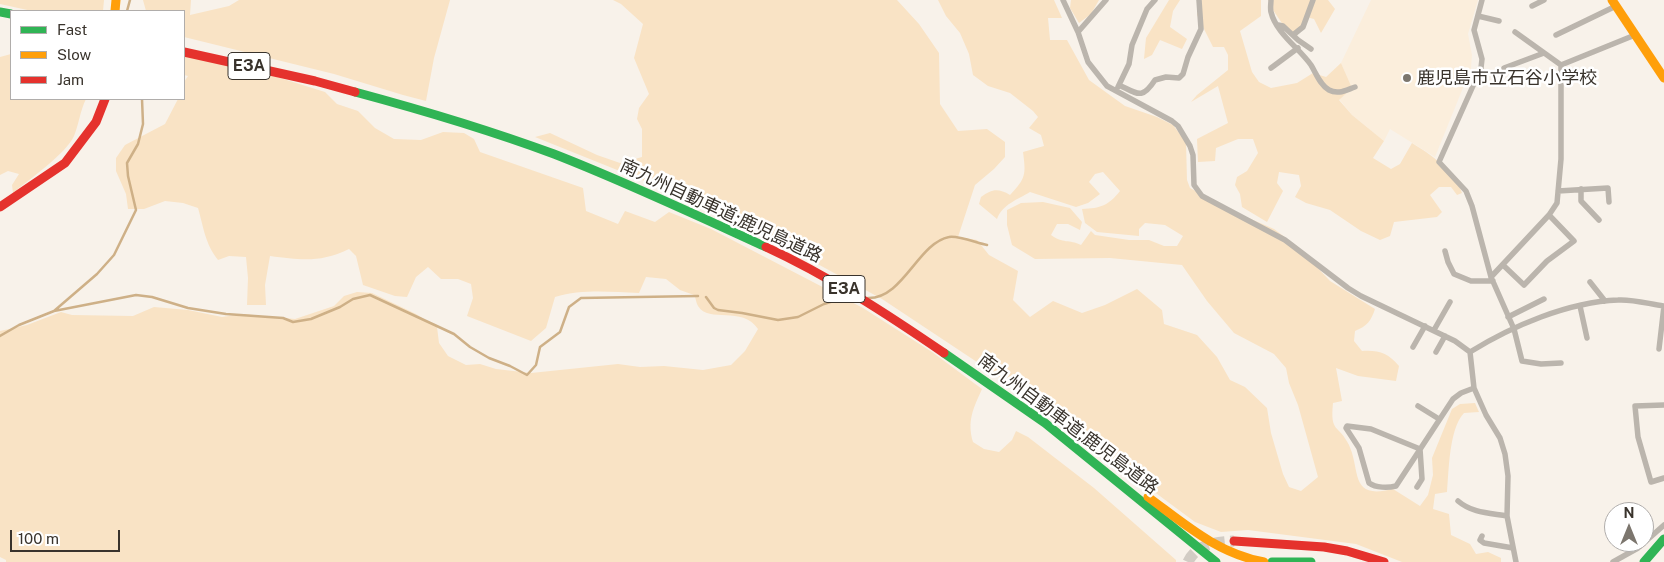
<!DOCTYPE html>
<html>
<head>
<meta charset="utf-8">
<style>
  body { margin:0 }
  #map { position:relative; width:1664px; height:562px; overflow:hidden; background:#f8f2ea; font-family:"Public Sans",sans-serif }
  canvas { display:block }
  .legend { position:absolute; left:10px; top:10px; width:175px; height:90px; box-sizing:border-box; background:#fff; border:1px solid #b0adab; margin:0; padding:6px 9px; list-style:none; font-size:15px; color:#39332c }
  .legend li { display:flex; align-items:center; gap:10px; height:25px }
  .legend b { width:25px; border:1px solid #b0adab }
  .north { position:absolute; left:1604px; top:502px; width:50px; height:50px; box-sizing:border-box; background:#fff; border:1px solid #b0adab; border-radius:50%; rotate:0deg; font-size:14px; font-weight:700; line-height:20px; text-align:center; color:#39332c }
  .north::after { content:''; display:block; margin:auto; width:18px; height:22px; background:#7c766e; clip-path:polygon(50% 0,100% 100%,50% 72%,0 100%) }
  .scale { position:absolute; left:10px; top:530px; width:110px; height:22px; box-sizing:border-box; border:2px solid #39332c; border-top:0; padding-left:6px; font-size:15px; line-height:18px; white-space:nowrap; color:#39332c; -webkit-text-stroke:4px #fff; paint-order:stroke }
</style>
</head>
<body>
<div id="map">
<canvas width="1664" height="562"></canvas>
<ul class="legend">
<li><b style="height:6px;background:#30b455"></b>Fast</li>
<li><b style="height:6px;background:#ff9f0a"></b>Slow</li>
<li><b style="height:6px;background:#e5322d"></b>Jam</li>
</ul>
<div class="north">N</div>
<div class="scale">100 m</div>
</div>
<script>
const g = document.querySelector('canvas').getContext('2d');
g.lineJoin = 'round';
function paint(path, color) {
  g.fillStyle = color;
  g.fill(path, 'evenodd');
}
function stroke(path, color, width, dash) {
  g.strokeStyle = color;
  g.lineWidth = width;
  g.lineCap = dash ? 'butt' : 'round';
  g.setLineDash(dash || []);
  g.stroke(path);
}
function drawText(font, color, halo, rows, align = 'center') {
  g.font = font + ' "Public Sans","Noto Sans JP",sans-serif';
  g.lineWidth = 5;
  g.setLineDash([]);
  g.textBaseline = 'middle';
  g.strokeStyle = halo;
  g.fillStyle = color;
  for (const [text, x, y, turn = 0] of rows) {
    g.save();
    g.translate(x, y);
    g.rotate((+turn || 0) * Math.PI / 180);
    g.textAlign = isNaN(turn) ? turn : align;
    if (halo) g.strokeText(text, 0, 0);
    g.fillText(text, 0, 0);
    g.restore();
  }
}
const built = new Path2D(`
  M 1371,0 L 1478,0 L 1468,34 L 1472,55 L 1471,68 L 1435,157 L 1390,129 L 1384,141 L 1352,115 L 1339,99 L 1352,88 L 1341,63 Z`);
const green = new Path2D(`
  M 0,0 L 104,0 L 103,11 L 32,11 L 0,4 Z
  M 143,0 L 191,0 L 190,15 L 229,6 L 239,0 L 450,0 L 434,58 L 426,101 L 403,95 L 334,74 L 184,37 L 184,11 L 146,11 Z
  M 613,0 L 897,0 L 919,24 L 939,53 L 940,104 L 958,131 L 987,129 L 1005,142 L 1005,157 L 994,169 L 975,185 L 958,237 L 977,240 L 989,255 L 1018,271 L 1013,300 L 1030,317 L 1053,301 L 1082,313 L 1105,305 L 1137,289 L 1162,310 L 1164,324 L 1197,335 L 1217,357 L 1230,380 L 1245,387 L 1267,408 L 1271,433 L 1283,474 L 1289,487 L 1301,491 L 1318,477 L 1298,405 L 1289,383 L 1286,368 L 1274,354 L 1234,333 L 1207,301 L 1182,265 L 1110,258 L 1035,259 L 1012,245 L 1007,225 L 1007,210 L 1021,203 L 1043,202 L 1070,208 L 1082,222 L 1080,230 L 1068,224 L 1057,224 L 1051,235 C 1063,244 1069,239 1081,245 L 1091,231 L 1095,235 L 1129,240 L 1149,240 L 1164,246 L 1177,246 L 1183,236 L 1165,225 L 1145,223 L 1139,229 L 1139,236 L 1097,232 L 1085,223 L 1082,209 C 1101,208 1108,206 1120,191 L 1103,172 L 1095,174 L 1089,182 L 1100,194 L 1088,203 L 1076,207 L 1030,192 C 1017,200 1003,204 997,219 L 979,204 L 981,197 C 992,189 998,188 1010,195 C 1026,178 1026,175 1023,152 L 1044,146 L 1041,135 L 1029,128 L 1038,117 L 1033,111 L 1010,93 L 988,86 L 973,75 L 969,54 L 960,33 L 946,16 L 938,0 L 1054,0 L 1062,18 L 1048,18 L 1050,40 L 1067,40 L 1089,80 L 1125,106 L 1157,117 L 1173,125 L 1186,142 L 1187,180 L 1190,188 L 1230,210 L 1274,229 L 1298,247 L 1330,281 L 1375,309 C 1371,321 1367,326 1355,331 L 1354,341 L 1362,351 C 1379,350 1388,353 1399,366 L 1396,381 L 1358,376 L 1336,368 L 1342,401 L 1333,403 C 1330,434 1338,423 1349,445 C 1361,471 1349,500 1393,489 L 1420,506 L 1428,495 L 1433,475 L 1432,458 L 1452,409 L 1460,404 L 1475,403 L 1479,412 L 1464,413 C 1449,429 1449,470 1447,492 L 1435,494 L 1433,509 L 1449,514 L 1451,535 L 1470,544 L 1476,554 L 1488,552 L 1501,558 L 1501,562 L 1402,562 L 1356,544 L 1248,530 L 1221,532 L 1195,522 L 992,372 L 882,299 L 790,249 L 667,190 L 535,137 L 550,133 L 597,155 L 620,163 L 642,157 L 642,129 L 637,119 L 639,108 L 649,94 L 634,58 L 643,24 L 621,4 Z
  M 1071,0 L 1099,0 L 1091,14 L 1079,23 L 1070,8 Z
  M 1169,0 L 1180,0 L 1173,11 L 1170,27 L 1187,39 L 1182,49 L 1160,40 L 1152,55 L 1144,59 L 1146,38 Z
  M 1197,0 L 1261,0 L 1261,16 L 1240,31 L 1252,72 L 1259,82 L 1271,88 L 1297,83 L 1313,73 L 1326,77 L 1341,63 L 1352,88 L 1339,100 L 1352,115 L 1384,141 L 1373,158 L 1391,169 L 1400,164 L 1412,143 C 1430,154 1455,171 1462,193 L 1457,195 L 1451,187 L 1439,187 L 1430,195 L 1442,212 L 1437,217 L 1394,222 L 1390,236 L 1380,240 L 1361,231 L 1330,210 L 1306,203 L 1295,197 L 1301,186 L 1299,175 L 1279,172 L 1277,183 L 1283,191 L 1267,222 L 1242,207 L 1240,194 L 1235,185 L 1237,177 L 1247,171 L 1258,153 L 1253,139 L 1238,139 L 1216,148 L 1215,161 L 1198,162 L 1197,139 L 1228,123 L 1218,86 L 1191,102 L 1197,95 L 1228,70 L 1228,55 L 1224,47 L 1213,47 L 1197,15 Z
  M 1268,0 L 1328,0 L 1335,9 L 1321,33 L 1314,19 L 1306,17 L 1297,36 L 1289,35 C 1283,22 1273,13 1268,0 Z
  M 11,54 L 11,99 L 86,99 C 80,111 79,124 74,136 C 66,154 28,180 13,193 L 12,185 L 19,174 L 8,171 L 0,175 L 0,57 Z
  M 184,54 L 277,77 L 325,92 L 337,104 L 358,111 L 375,128 L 394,139 L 421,140 L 443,132 L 464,133 L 474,139 L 480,152 L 583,188 L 586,211 L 618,224 L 625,211 L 655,222 L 669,212 L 711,229 L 863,308 L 932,352 L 982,389 C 973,409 967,421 973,442 L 984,449 L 999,452 L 1012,440 L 1016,431 L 1028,437 L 1094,488 L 1176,560 L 1176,562 L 6,562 L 6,560 L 0,557 L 0,331 L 27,325 L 61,312 L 72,315 L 133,316 L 154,307 L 188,310 L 222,317 L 243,314 L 295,319 L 334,306 L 344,296 L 357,292 L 372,293 L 416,314 L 437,327 L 439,343 L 448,356 L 466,365 L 480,364 L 496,369 L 531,373 L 618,364 L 640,367 L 664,366 L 703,370 L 731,365 L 745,351 L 758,329 C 742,305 709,324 698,306 C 696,303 696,298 694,295 L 680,290 L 666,279 L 646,277 L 639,293 C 610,292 582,289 555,297 L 546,328 L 531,341 L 467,316 L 473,298 L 471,284 L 458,279 L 441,279 L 428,267 L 416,277 L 407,297 L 395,296 L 363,285 L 356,256 L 349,249 C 320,263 301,260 270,256 L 265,285 L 266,305 L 247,305 L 248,278 L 246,257 L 229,256 L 218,260 C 205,243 204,229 198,208 L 183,203 L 165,201 L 144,209 L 128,209 L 126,194 L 116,171 L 116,158 L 125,145 L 165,124 L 178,99 L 184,99 L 184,82 L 188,76 L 184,75 Z`);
const stream = new Path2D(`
  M 127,11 L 130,0
  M 706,297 L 714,308 L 718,310 L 742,313 L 778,320 L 798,317 L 824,304 L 843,298 L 850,298
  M 868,298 C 903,299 918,243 949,237 C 957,235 977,243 987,245
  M 54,311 L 136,295 L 152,297 L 188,308 L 226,314 L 283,318 L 293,322 L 311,319 L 340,307 L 353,299 L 370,295 L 454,334 L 470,347 L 489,358 L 510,366 L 527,375 L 536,365 L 540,347 L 560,332 L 569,307 L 581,298 L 698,296
  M 0,336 L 19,325 L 54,311 L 97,274 L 114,255 L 136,210 L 128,176 L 127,163 L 138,144 L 143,124 L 142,99`);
const highwayTunnel = new Path2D(`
  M 1188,562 C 1196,544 1217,542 1234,541`);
const street = new Path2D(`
  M 1063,0 L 1078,32 L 1088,62 L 1107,86 L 1172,121 L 1178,126 L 1190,146 L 1193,155 L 1194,185 L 1202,196 L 1285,240 L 1348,288 L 1361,296 L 1455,341 L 1470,352 L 1474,388 L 1486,415 L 1500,438 L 1505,454 L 1508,476 L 1507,516 L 1516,562
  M 1271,0 C 1271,3 1270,8 1271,12 C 1276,33 1299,48 1311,65 C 1316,73 1320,85 1329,90 C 1338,95 1346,90 1355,87
  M 1482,0 L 1474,30 L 1482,59 L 1481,68 L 1439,162 L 1466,191 L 1472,206 L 1491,277 L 1514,329 L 1522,361 L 1541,364 L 1561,363
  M 1532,6 L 1544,0
  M 1478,16 L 1499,21
  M 1278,25 L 1283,26 L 1298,40 L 1311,49
  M 1078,32 L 1106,0
  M 1293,35 L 1303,27 L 1313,0
  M 1556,35 L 1616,6
  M 1561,65 L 1635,35
  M 1271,68 L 1298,48
  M 1504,68 L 1544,53
  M 1119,85 C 1138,94 1142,100 1155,80 L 1166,77 L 1179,78 L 1183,74 L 1188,57 L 1201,29 L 1199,0
  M 1118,87 L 1129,64 L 1132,45 L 1147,9 L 1155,0
  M 1581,189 L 1581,201 L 1599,220
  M 1558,191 L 1608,188 L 1609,202
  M 1445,251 L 1448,262 L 1454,274 L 1471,281 L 1493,281
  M 1503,265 L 1524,285 L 1547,261 L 1574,241 L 1549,215
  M 1491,277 L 1549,215 L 1557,203 L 1561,159 L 1561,65 L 1515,32
  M 1590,282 L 1605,301
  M 1580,306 L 1587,338
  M 1508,317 L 1544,299
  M 1434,330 L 1450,302
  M 1413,347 L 1425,326
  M 1659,349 L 1664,306
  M 1436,352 L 1445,336
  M 1470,352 C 1512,326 1568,302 1618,300 C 1633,299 1649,304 1664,306
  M 1664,405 L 1635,406 L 1638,437 L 1651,482 L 1664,478
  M 1418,406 L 1439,419
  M 1417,487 L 1422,479 L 1420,449 L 1371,429 L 1347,426 L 1346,428 L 1359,448 L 1369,483 C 1376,488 1388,488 1396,486 L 1453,399 L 1461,393 L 1474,388
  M 1458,501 C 1472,513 1489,513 1507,516
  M 1482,536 L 1480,540 L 1484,543 L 1513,548
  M 1613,562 L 1638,548 L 1664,525`);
const fast = new Path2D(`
  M 0,12 L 11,14
  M 355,92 C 422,110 489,130 554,154 C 626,182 696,215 766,247
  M 944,353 L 1045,423 L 1216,562
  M 1272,562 L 1311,562
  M 1644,562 L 1664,539`);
const slow = new Path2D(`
  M 1612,0 L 1664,78
  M 115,11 L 116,0
  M 1148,497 C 1186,525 1217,553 1264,562`);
const jam = new Path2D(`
  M 184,52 L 315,81 L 355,92
  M 0,207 L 65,163 L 96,122 L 105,99
  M 766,247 C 829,276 887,314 944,353
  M 1234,541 L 1324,547 L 1347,551 L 1384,562`);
const markers = [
  [1407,78,5,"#7c766e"]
];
const shields = [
  [249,66,42],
  [844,289,42]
];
const shieldNames = [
  ["E3A",249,66],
  ["E3A",844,289]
];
const poiNames = [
  ["鹿児島市立石谷小学校",1417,78]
];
const streetNames = [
  ["南九州自動車道;鹿児島道路",721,211,25],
  ["南九州自動車道;鹿児島道路",1068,424,37]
];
paint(built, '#fbeedc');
paint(green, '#f9e3c5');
stroke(stream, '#ceb087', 2.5);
stroke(highwayTunnel, '#d2ccc4', 11, [11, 5.5]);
stroke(street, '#bbb5ad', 5.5);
stroke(fast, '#30b455', 9);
stroke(slow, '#ff9f0a', 9);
stroke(jam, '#e5322d', 9);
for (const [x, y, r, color] of markers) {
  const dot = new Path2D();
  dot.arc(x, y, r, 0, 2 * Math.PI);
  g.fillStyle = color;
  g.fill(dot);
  stroke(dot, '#fff', 2);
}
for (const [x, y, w] of shields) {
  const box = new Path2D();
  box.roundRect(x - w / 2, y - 13.5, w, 27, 4);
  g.fillStyle = '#fff';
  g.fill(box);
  stroke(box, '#39332c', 1);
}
drawText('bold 16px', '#39332c', null, shieldNames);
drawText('18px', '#39332c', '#fff', poiNames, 'left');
drawText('18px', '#39332c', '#fff', streetNames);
</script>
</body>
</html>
